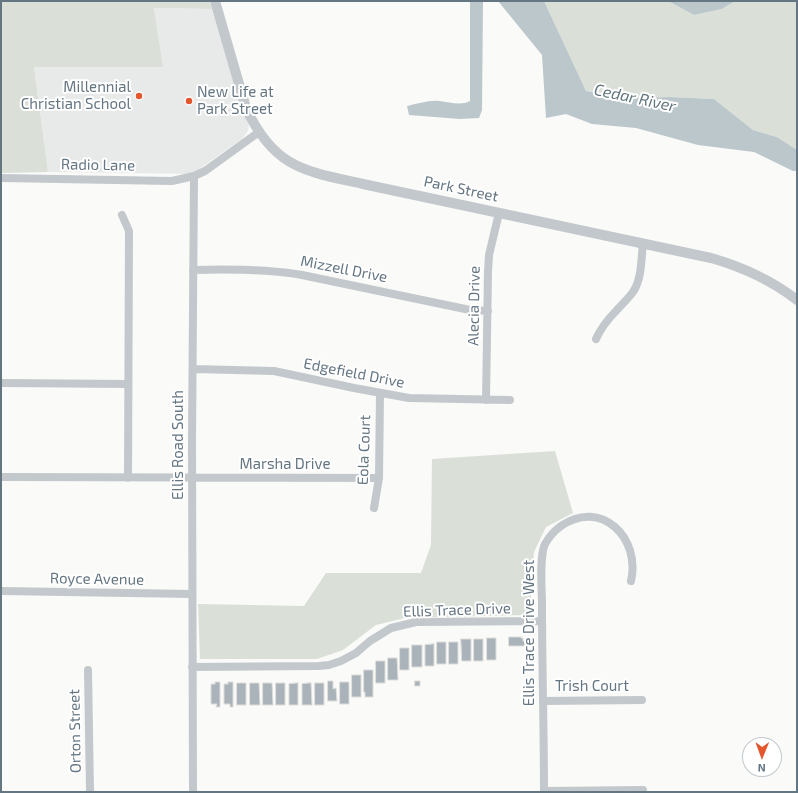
<!DOCTYPE html>
<html>
<head>
<meta charset="utf-8">
<style>
  body { margin:0 }
  #map { position:relative; width:798px; height:793px; overflow:hidden; background:#fafaf8; font-family:"Exo 2",sans-serif }
  canvas { display:block }
  .frame { position:absolute; inset:0; border:2px solid #657683; pointer-events:none }
  .north { position:absolute; left:742px; top:737px; width:40px; height:40px; box-sizing:border-box; background:#fff; border:1px solid #c1c8cd; border-radius:50%; rotate:181deg; font-size:11px; font-weight:700; line-height:16px; text-align:center; color:#657683 }
  .north::after { content:''; display:block; margin:auto; width:14px; height:18px; background:#e4572e; clip-path:polygon(50% 0,100% 100%,50% 72%,0 100%) }
</style>
</head>
<body>
<div id="map">
<canvas width="798" height="793"></canvas>
<div class="frame"></div>
<div class="north">N</div>
</div>
<script>
const g = document.querySelector('canvas').getContext('2d');
g.lineJoin = 'round';
function paint(path, color) {
  g.fillStyle = color;
  g.fill(path, 'evenodd');
}
function stroke(path, color, width, dash) {
  g.strokeStyle = color;
  g.lineWidth = width;
  g.lineCap = dash ? 'butt' : 'round';
  g.setLineDash(dash || []);
  g.stroke(path);
}
function drawText(font, color, halo, rows, align = 'center') {
  g.font = font + ' "Exo 2",sans-serif';
  g.lineWidth = 4;
  g.setLineDash([]);
  g.textBaseline = 'middle';
  g.strokeStyle = halo;
  g.fillStyle = color;
  for (const [text, x, y, turn = 0] of rows) {
    g.save();
    g.translate(x, y);
    g.rotate((+turn || 0) * Math.PI / 180);
    g.textAlign = isNaN(turn) ? turn : align;
    if (halo) g.strokeText(text, 0, 0);
    g.fillText(text, 0, 0);
    g.restore();
  }
}
const built = new Path2D(`
  M 154,8 L 212,9 L 249,125 L 248,131 L 242,139 L 192,174 L 48,172 L 34,67 L 163,67 Z`);
const green = new Path2D(`
  M 1,1 L 209,1 L 212,9 L 154,8 L 163,67 L 34,67 L 48,172 L 1,173 Z
  M 544,1 L 668,1 L 694,15 L 722,9 L 735,1 L 797,1 L 797,150 L 777,137 L 753,130 L 714,99 L 670,97 L 633,98 L 586,91 Z
  M 555,451 L 573,513 L 546,527 L 534,552 L 530,610 L 525,615 L 405,618 L 376,625 L 343,650 L 317,659 L 200,659 L 198,604 L 304,606 L 326,573 L 421,573 L 431,545 L 432,459 Z`);
const water = new Path2D(`
  M 470,1 L 483,1 L 482,110 L 479,118 L 460,119 L 409,115 L 407,106 C 417,104 429,100 439,101 C 450,102 460,106 470,101 Z
  M 498,1 L 544,1 L 586,91 L 633,98 L 670,97 L 714,99 L 753,130 L 777,137 L 797,150 L 797,171 L 793,171 L 754,152 L 698,145 L 636,128 L 592,124 L 566,114 L 546,118 L 542,55 Z
  M 668,1 L 735,1 L 722,9 L 694,15 Z`);
const building = new Path2D(`
  M 509,637 L 521,637 L 521,638 L 523,638 L 523,641 L 525,641 L 525,646 L 509,646 Z
  M 487,638 L 496,638 L 496,660 L 487,660 Z
  M 461,639 L 471,639 L 471,661 L 462,661 Z
  M 474,639 L 483,639 L 483,661 L 474,661 Z
  M 437,642 L 446,642 L 446,664 L 437,664 Z
  M 449,642 L 458,642 L 458,664 L 449,664 Z
  M 434,644 L 434,666 L 425,666 L 425,645 Z
  M 412,645 L 422,645 L 422,667 L 412,667 Z
  M 400,648 L 409,648 L 409,670 L 400,670 Z
  M 388,658 L 397,658 L 398,680 L 388,680 Z
  M 376,661 L 385,661 L 385,683 L 376,683 Z
  M 364,670 L 373,670 L 373,697 L 365,697 L 365,692 L 364,692 Z
  M 352,675 L 361,675 L 361,697 L 352,697 Z
  M 328,681 L 333,681 L 333,689 L 336,688 L 337,701 L 328,701 Z
  M 415,681 L 420,681 L 420,686 L 415,686 Z
  M 215,682 L 220,682 L 220,707 L 216,707 L 217,704 L 211,704 L 211,684 L 215,684 Z
  M 228,682 L 233,682 L 233,707 L 230,707 L 230,704 L 224,704 L 224,684 L 228,684 Z
  M 340,682 L 349,682 L 349,704 L 340,704 Z
  M 237,683 L 246,683 L 246,705 L 237,705 Z
  M 250,683 L 259,683 L 260,705 L 250,705 Z
  M 263,683 L 272,683 L 273,705 L 263,705 Z
  M 276,683 L 285,683 L 285,705 L 276,705 Z
  M 298,683 L 298,705 L 289,705 L 289,684 Z
  M 311,683 L 312,705 L 302,705 L 302,684 Z
  M 315,683 L 324,683 L 324,705 L 315,705 Z`);
const minor = new Path2D(`
  M 1,178 L 172,181 L 194,176 L 205,171 L 259,132
  M 122,215 L 129,231 L 128,478
  M 193,270 C 230,269 266,269 302,275 L 470,310 L 488,311
  M 596,339 C 601,328 608,319 616,311 C 621,305 628,299 633,292 C 642,279 641,259 643,244
  M 193,369 L 274,371 L 354,388 L 409,398 L 510,400
  M 1,383 L 128,384
  M 486,400 L 488,272 L 489,255 L 499,213
  M 1,477 L 379,478
  M 374,508 L 379,478 L 380,393
  M 1,591 L 192,594
  M 192,667 L 319,666 L 329,665 L 341,661 L 356,653 L 370,641 L 391,628 L 416,622 L 542,621
  M 88,670 L 90,792
  M 543,701 L 642,700
  M 544,791 L 643,790
  M 193,792 L 192,441 L 194,176
  M 544,792 C 544,729 542,667 542,604 C 542,589 539,557 545,544 C 549,537 554,531 561,526 C 601,498 641,538 631,581`);
const tertiary = new Path2D(`
  M 215,1 L 246,108 C 274,168 304,171 363,184 L 711,258 C 743,267 771,280 797,300`);
const markers = [
  [139,96,4,"#e4572e"],
  [189,101,4,"#e4572e"]
];
const poiNames = [
  ["Millennial",131,87],
  ["Christian School",131,104],
  ["New Life at",197,92,"left"],
  ["Park Street",197,109,"left"]
];
const streetNames = [
  ["Radio Lane",98,165,1],
  ["Park Street",461,189,12],
  ["Mizzell Drive",344,269,11],
  ["Alecia Drive",474,306,-89],
  ["Edgefield Drive",354,373,11],
  ["Ellis Road South",178,445,-90],
  ["Eola Court",364,450,-88],
  ["Marsha Drive",285,464],
  ["Royce Avenue",97,579,1],
  ["Ellis Trace Drive",457,610,-2],
  ["Ellis Trace Drive West",529,633,-90],
  ["Trish Court",592,686],
  ["Orton Street",75,731,-91]
];
const waterNames = [
  ["Cedar River",635,98,12]
];
paint(built, '#e8e9e9');
paint(green, '#dadfd7');
paint(water, '#bbc7cb');
paint(building, '#aab3b9');
stroke(building, '#dcdcda', 1);
stroke(minor, '#c3c8cc', 8);
stroke(tertiary, '#c3c8cc', 10);
for (const [x, y, r, color] of markers) {
  const dot = new Path2D();
  dot.arc(x, y, r, 0, 2 * Math.PI);
  g.fillStyle = color;
  g.fill(dot);
  stroke(dot, '#fff', 1.5);
}
drawText('15px', '#657683', '#fff', poiNames, 'right');
drawText('15px', '#657683', '#fff', streetNames);
drawText('italic 16px', '#60757c', '#fff', waterNames);
</script>
</body>
</html>
